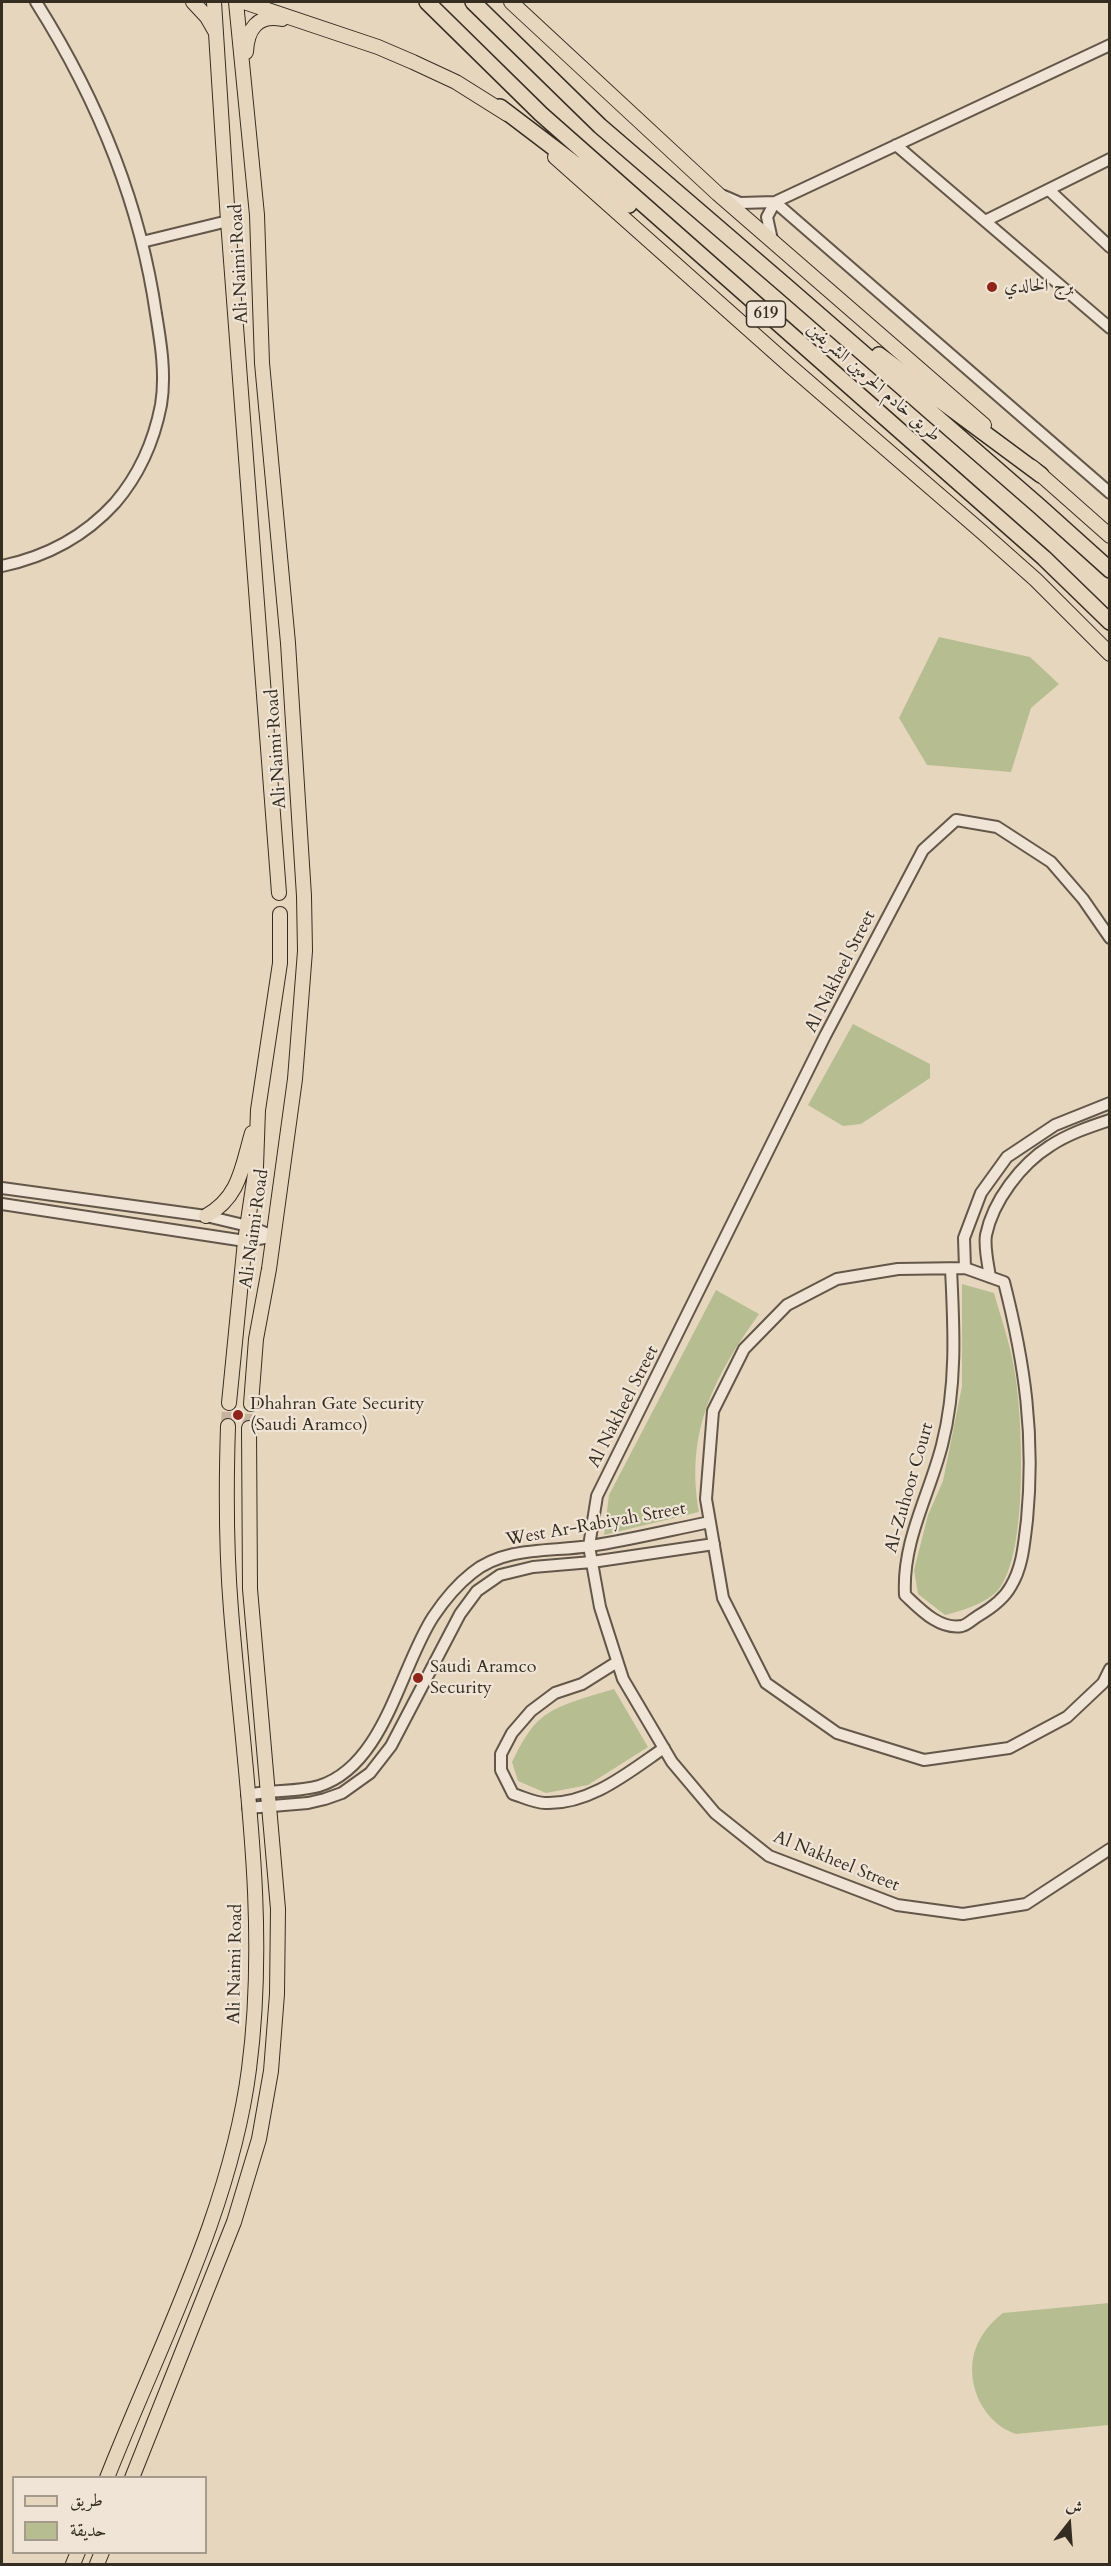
<!DOCTYPE html>
<html>
<head>
<meta charset="utf-8">
<style>
  body { margin:0 }
  #map { position:relative; width:1111px; height:2566px; overflow:hidden; background:#e7d6be; font-family:Cardo,Amiri,serif }
  canvas { display:block }
  .frame { position:absolute; inset:0; border:3px solid #362d22; pointer-events:none }
  .legend { position:absolute; left:12px; top:2476px; width:195px; height:78px; box-sizing:border-box; background:#efe4d5; border:2px solid #a59b8d; margin:0; padding:8px 10px; list-style:none; font-size:18px; color:#362d22 }
  .legend li { display:flex; align-items:center; gap:12px; height:30px }
  .legend b { width:30px; border:2px solid #a59b8d }
  .north { position:absolute; left:1039px; top:2494px; width:60px; height:60px; -webkit-text-stroke:4px #efe4d5; paint-order:stroke; rotate:17deg; font-size:16px; font-weight:700; line-height:24px; text-align:center; color:#362d22 }
  .north::after { content:''; display:block; margin:auto; width:21px; height:27px; background:#362d22; clip-path:polygon(50% 0,100% 100%,50% 72%,0 100%) }
</style>
</head>
<body>
<div id="map">
<canvas width="1111" height="2566"></canvas>
<div class="frame"></div>
<ul class="legend">
<li><b style="height:8px;background:#e7d6be"></b>طريق</li>
<li><b style="height:16px;background:#b6be91"></b>حديقة</li>
</ul>
<div class="north">ش</div>
</div>
<script>
const g = document.querySelector('canvas').getContext('2d');
g.lineJoin = 'round';
function paint(path, color) {
  g.fillStyle = color;
  g.fill(path, 'evenodd');
}
function stroke(path, color, width, dash) {
  g.strokeStyle = color;
  g.lineWidth = width;
  g.lineCap = dash ? 'butt' : 'round';
  g.setLineDash(dash || []);
  g.stroke(path);
}
function drawText(font, color, halo, rows, align = 'center') {
  g.font = font + ' Cardo,Amiri,serif';
  g.lineWidth = 4.5;
  g.setLineDash([]);
  g.textBaseline = 'middle';
  g.strokeStyle = halo;
  g.fillStyle = color;
  for (const [text, x, y, turn = 0] of rows) {
    g.save();
    g.translate(x, y);
    g.rotate((+turn || 0) * Math.PI / 180);
    g.textAlign = isNaN(turn) ? turn : align;
    if (halo) g.strokeText(text, 0, 0);
    g.fillText(text, 0, 0);
    g.restore();
  }
}
const green = new Path2D(`
  M 939,637 L 1030,657 L 1059,684 L 1031,708 L 1011,772 L 927,765 L 899,718 Z
  M 853,1024 L 930,1064 L 930,1078 L 861,1124 L 843,1126 L 808,1105 Z
  M 962,1284 L 994,1293 C 1001,1318 1010,1343 1014,1368 C 1023,1416 1028,1546 1001,1586 C 991,1602 962,1611 945,1615 L 918,1594 L 914,1570 L 928,1515 L 943,1481 L 962,1386 Z
  M 716,1290 L 759,1314 C 714,1377 685,1432 699,1512 L 604,1535 L 609,1495 Z
  M 614,1689 L 648,1747 L 588,1785 L 546,1793 L 518,1781 L 512,1762 C 520,1746 529,1727 544,1716 C 564,1702 591,1696 614,1689 Z
  M 1109,2303 L 1109,2425 L 1016,2434 C 980,2422 961,2375 979,2341 C 985,2329 993,2321 1003,2313 Z`);
const majorTunnel = new Path2D(`
  M 228,1426 L 229,1403
  M 249,1428 L 251,1404`);
const minor = new Path2D(`
  M 1110,45 L 775,202 L 1110,493
  M 896,145 L 985,221 L 1110,159
  M 1049,190 L 1110,247
  M 724,196 L 740,203 L 775,202 L 767,217 L 772,240
  M 985,221 L 1110,328
  M 142,242 L 228,221
  M 2,566 C 45,557 85,536 115,503 C 139,475 154,441 161,405 C 166,375 161,344 156,314 C 140,202 96,97 36,2
  M 1110,938 L 1083,899 L 1051,862 L 997,827 L 956,820 L 923,850 L 825,1036 L 597,1496 L 589,1546 L 600,1607 L 623,1679 L 672,1762 L 715,1813 L 769,1856 L 897,1905 L 963,1914 L 1026,1904 L 1110,1849
  M 2,1188 L 206,1216 L 248,1226 L 273,1236
  M 2,1204 L 245,1241 L 271,1237
  M 965,1268 L 964,1238 L 981,1193 L 1007,1157 L 1055,1125 L 1110,1103
  M 951,1269 C 954,1328 957,1387 942,1445 C 929,1496 902,1541 905,1595 C 920,1609 939,1630 962,1626 C 967,1625 973,1619 978,1616 C 990,1609 1004,1599 1011,1586 C 1023,1566 1024,1543 1027,1520 C 1035,1436 1025,1364 1004,1282 L 965,1268 L 898,1269 L 837,1279 L 787,1305 L 744,1349 L 713,1411 L 706,1499 L 723,1598 L 766,1683 L 837,1733 L 924,1760 L 1009,1748 L 1067,1717 L 1103,1683 L 1110,1669
  M 990,1277 C 988,1264 984,1247 986,1235 C 993,1201 1021,1164 1050,1146 C 1068,1134 1089,1127 1110,1120
  M 617,1662 L 582,1684 L 555,1693 L 531,1711 L 512,1733 L 501,1754 L 501,1770 L 513,1794 C 523,1797 535,1803 545,1803 C 590,1805 629,1772 664,1748
  M 247,1795 C 271,1790 298,1792 319,1786 C 384,1766 400,1668 433,1617 C 443,1602 458,1584 472,1573 C 505,1546 551,1552 590,1546 C 630,1540 670,1530 710,1522
  M 248,1808 L 308,1803 L 325,1799 L 342,1793 L 370,1773 L 391,1746 L 460,1614 L 477,1591 L 500,1575 L 533,1567 L 592,1562 L 714,1544`);
const major = new Path2D(`
  M 193,2 L 207,17 L 215,31
  M 214,2 L 228,221 L 279,893
  M 236,2 L 257,215 L 262,363 L 288,643 L 304,896 L 305,951 L 295,1079 L 269,1269 L 256,1339 L 251,1404
  M 244,2 L 378,47 L 413,62 L 456,82 L 507,114
  M 511,2 L 718,194 L 984,425
  M 246,52 C 247,30 257,14 282,19
  M 555,157 L 790,366 L 982,532 L 1036,580 L 1110,654
  M 1032,467 L 1110,536
  M 206,1216 C 240,1197 242,1167 252,1133
  M 229,1403 L 245,1241 L 256,1167 L 258,1110 L 280,963 L 280,914
  M 107,2478 C 159,2346 231,2210 249,2069 C 269,1917 243,1763 231,1610 C 226,1549 226,1488 228,1426
  M 132,2478 L 234,2222 L 259,2139 L 271,2071 L 277,1994 L 278,1909 L 250,1589 L 249,1428
  M 73,2564 L 78,2552
  M 97,2564 L 102,2552`);
const highway = new Path2D(`
  M 427,2 L 541,114 L 1044,558 L 1110,622
  M 473,2 L 600,126 L 787,287 L 1040,507 L 1110,570
  M 500,107 L 629,205
  M 879,355 L 1041,475`);
const markers = [
  [992,287,6,"#8f2418"],
  [238,1415,6,"#8f2418"],
  [418,1678,6,"#8f2418"]
];
const shields = [
  [766,314,39]
];
const shieldNames = [
  ["619",766,314]
];
const streetNames = [
  ["Ali Naimi Road",240,264,-93],
  ["طريق خادم الحرمين الشريفين",873,383,41],
  ["Ali Naimi Road",277,749,-94],
  ["Al Nakheel Street",841,972,-63],
  ["Ali Naimi Road",255,1229,-82],
  ["Al Nakheel Street",624,1407,-63],
  ["Al-Zuhoor Court",910,1488,-74],
  ["West Ar-Rabiyah Street",596,1525,-10],
  ["Al Nakheel Street",836,1862,22],
  ["Ali Naimi Road",236,1964,-89]
];
const poiNames = [
  ["برج الخالدي",1004,287],
  ["Dhahran Gate Security",250,1405],
  ["(Saudi Aramco)",250,1426],
  ["Saudi Aramco",430,1668],
  ["Security",430,1689]
];
paint(green, '#b6be91');
stroke(majorTunnel, '#c4b49f', 14, [14, 7]);
stroke(minor, '#625749', 14);
stroke(major, '#362d22', 16);
stroke(highway, '#362d22', 18);
stroke(minor, '#efe4d5', 10);
stroke(major, '#e7d6be', 14);
stroke(highway, '#e7d6be', 15);
for (const [x, y, r, color] of markers) {
  const dot = new Path2D();
  dot.arc(x, y, r, 0, 2 * Math.PI);
  g.fillStyle = color;
  g.fill(dot);
  stroke(dot, '#efe4d5', 2);
}
for (const [x, y, w] of shields) {
  const box = new Path2D();
  box.roundRect(x - w / 2, y - 13, w, 26, 4.5);
  g.fillStyle = '#efe4d5';
  g.fill(box);
  stroke(box, '#362d22', 1.5);
}
drawText('bold 16px', '#362d22', null, shieldNames);
drawText('18px', '#362d22', '#efe4d5', streetNames);
drawText('18px', '#362d22', '#efe4d5', poiNames, 'left');
</script>
</body>
</html>
